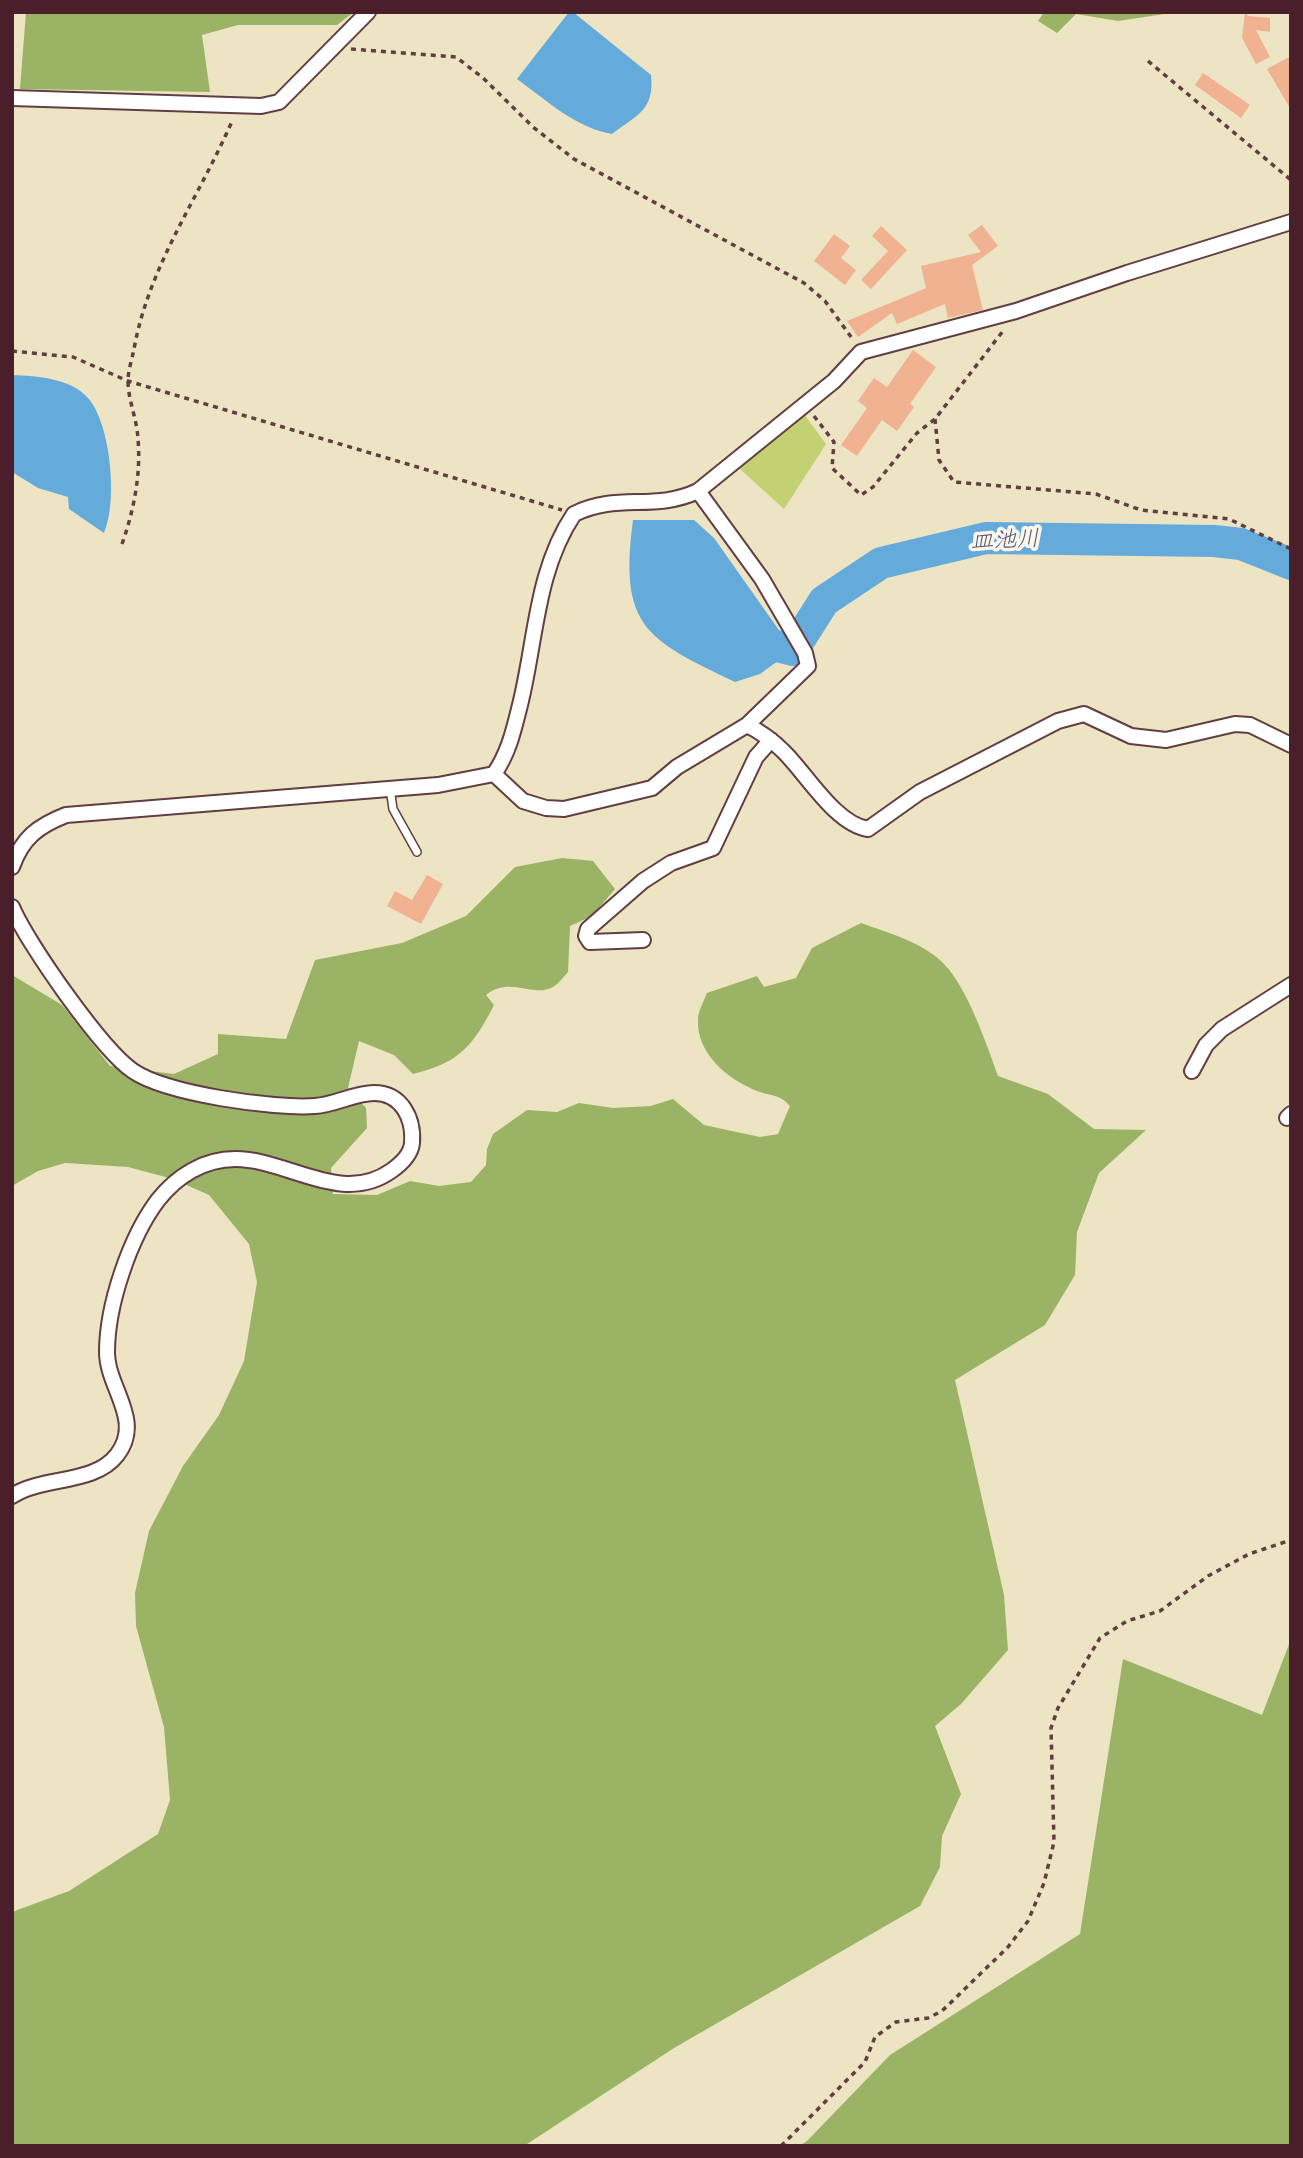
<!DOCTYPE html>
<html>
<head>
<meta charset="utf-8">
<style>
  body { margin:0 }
  #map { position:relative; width:1303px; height:2158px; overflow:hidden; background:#ede4c4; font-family:"Shantell Sans",sans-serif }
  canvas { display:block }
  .frame { position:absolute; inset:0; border:14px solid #4a1f2b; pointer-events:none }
</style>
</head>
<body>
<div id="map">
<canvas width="1303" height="2158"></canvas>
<div class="frame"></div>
</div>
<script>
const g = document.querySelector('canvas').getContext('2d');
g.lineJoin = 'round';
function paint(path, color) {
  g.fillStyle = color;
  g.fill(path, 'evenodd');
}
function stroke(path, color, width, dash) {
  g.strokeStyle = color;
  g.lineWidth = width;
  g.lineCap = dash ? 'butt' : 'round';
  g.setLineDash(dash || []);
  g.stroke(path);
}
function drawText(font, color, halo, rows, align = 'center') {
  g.font = font + ' "Shantell Sans","Klee One",sans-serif';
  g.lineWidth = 7;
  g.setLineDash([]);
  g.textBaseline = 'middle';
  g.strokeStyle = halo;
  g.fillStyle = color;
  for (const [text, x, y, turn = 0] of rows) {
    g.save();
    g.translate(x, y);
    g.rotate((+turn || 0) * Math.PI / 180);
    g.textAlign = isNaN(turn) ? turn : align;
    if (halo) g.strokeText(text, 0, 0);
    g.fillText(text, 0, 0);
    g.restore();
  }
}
const green = new Path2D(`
  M 804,414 L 826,444 L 784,509 L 739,468 Z`);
const forest = new Path2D(`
  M 26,12 L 354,12 L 337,25 L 238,25 L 202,35 L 210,92 L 20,89 Z
  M 1044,12 L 1178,12 L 1118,21 L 1076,14 L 1057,33 L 1038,21 Z
  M 562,858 L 593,861 L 615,889 L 592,916 L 570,926 L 568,972 C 563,977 558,985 551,988 C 532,997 509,976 486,995 L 494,1005 C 473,1046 459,1063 413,1074 L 394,1055 L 359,1041 L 348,1088 L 366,1108 L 367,1128 L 331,1168 L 333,1194 L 377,1195 L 410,1181 L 439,1186 L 471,1182 L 486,1165 L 487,1149 L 493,1134 L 527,1110 L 557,1112 L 579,1103 L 613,1108 L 651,1106 L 673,1099 L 704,1125 L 760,1137 L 778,1134 L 790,1106 C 780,1094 770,1096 757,1091 C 727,1079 696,1053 698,1019 C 698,1011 704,1001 707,993 L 757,976 L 764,987 L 796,978 L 812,948 L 861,923 C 888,933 923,942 944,964 C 967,987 987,1045 998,1076 L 1048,1094 L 1094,1129 L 1146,1130 L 1099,1173 L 1077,1232 L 1075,1275 L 1045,1325 L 955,1380 L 1004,1595 L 1008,1650 L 961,1704 L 935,1726 L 961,1794 L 942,1836 L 940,1867 L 920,1906 L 674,2048 L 524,2146 L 12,2146 L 12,1912 L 69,1891 L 158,1834 L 170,1800 L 164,1727 L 136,1626 L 135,1593 L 149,1531 L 183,1466 L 219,1415 L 244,1361 L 257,1282 L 249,1244 L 209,1195 L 173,1179 L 128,1167 L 65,1163 L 38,1171 L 12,1186 L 12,975 L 62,1005 L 110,1066 L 174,1074 L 218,1054 L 218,1034 L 286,1039 L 315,960 L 402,943 L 466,916 L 515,867 Z
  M 1291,1639 L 1291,2146 L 799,2146 L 807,2141 L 890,2055 L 1080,1934 L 1123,1659 L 1262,1715 Z`);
const water = new Path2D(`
  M 569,12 L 573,12 L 651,75 C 655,111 635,116 612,134 C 576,128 546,100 517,79 Z
  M 12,375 C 37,376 70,378 88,398 C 111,424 118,502 104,533 L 69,509 L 68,497 L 38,488 L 12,472 Z
  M 633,520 L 694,520 L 714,538 L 793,650 L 760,674 L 735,682 C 645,639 619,626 633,520 Z`);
const river = new Path2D(`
  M 752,640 L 793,650 L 824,601 L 881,563 L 986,538 L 1214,541 L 1241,544 L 1291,564`);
const building = new Path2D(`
  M 1245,12 L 1248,16 L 1270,18 L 1270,32 L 1256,30 L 1270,57 L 1256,64 L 1242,38 Z
  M 1291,56 L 1291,110 L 1267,69 Z
  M 1203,73 L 1250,105 L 1241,118 L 1195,85 Z
  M 982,225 L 998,246 L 972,265 L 983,310 L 948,318 L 945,304 L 897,324 L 892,313 L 858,337 L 847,321 L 926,288 L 921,266 L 981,252 L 968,235 Z
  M 881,226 L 907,250 L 871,289 L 861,280 L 888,251 L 872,236 Z
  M 834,234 L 850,246 L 841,258 L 856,270 L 845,285 L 814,261 Z
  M 913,350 L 936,367 L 910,404 L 914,407 L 897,431 L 882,420 L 857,456 L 841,445 L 867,408 L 858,401 L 874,378 L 887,387 Z
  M 427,875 L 443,884 L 421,924 L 387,906 L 395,891 L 412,900 Z`);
const path = new Path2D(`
  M 351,49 L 456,57 L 483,78 L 533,127 L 574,159 L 804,283 L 825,301 L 854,341
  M 1148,61 L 1291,180
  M 12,351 L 73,357 L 128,381 L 562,510
  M 814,416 L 834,442 L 832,468 L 861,495 L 873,487 L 917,433 L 935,419 L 1003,331
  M 935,419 L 939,460 L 954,482 L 1096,494 L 1141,510 L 1229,519 L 1291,549
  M 122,544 C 134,510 141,474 138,439 C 137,419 128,400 128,381 C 128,371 132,359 134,349 C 149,265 200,196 233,119
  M 781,2146 L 865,2062 L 875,2037 L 896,2022 L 928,2018 L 942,2011 L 1008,1947 L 1028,1921 L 1044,1883 L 1054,1842 L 1051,1728 L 1058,1708 L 1100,1638 L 1127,1621 L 1160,1611 L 1208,1576 L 1249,1554 L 1291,1540`);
const lane = new Path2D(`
  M 390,788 L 393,809 L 417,852`);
const street = new Path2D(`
  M 12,98 L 261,106 L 279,102 L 368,12
  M 747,725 C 761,732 772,740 783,751 C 806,773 835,824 868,829 L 920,792 L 1058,721 L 1084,714 L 1131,736 L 1166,740 L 1235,724 L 1250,725 L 1291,745
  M 494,774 L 523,801 L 546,808 L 564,809 L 652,788 L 677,767 L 747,725 L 808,666 L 805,653 L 762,579 L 698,491
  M 12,867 C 22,838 38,826 66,815 L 438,785 L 494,774 C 508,754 513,733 519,709 C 536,644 535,572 574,514 C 619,492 653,512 698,491 L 834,381 L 861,352 L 1016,311 L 1127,273 L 1291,222
  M 12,907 C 27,943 102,1050 133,1071 C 167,1094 274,1109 315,1106 C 335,1105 354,1093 374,1093 C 402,1093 414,1119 412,1143 C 411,1155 401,1164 391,1171 C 341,1206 288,1159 235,1159 C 204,1159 177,1176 158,1200 C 130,1237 107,1305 107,1352 C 107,1388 144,1420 117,1455 C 94,1485 42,1476 12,1496
  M 643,940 L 590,942 L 586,936 L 588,929 L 643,881 L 671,863 L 713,848 L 756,757 L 771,740
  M 1192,1071 L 1206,1045 L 1222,1029 L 1291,985
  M 1287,1118 L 1291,1114`);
const waterNames = [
  ["皿池川",1005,541,-3]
];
paint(green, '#c4d172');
paint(forest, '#9bb364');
paint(water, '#64aada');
stroke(river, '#64aada', 32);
paint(building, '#f0b290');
stroke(lane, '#623d42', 10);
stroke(street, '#623d42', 18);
stroke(path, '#623d42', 3.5, [5, 5]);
stroke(lane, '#fff', 7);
stroke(street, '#fff', 14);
drawText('italic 23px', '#545771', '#fbf7ec', waterNames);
</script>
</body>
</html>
